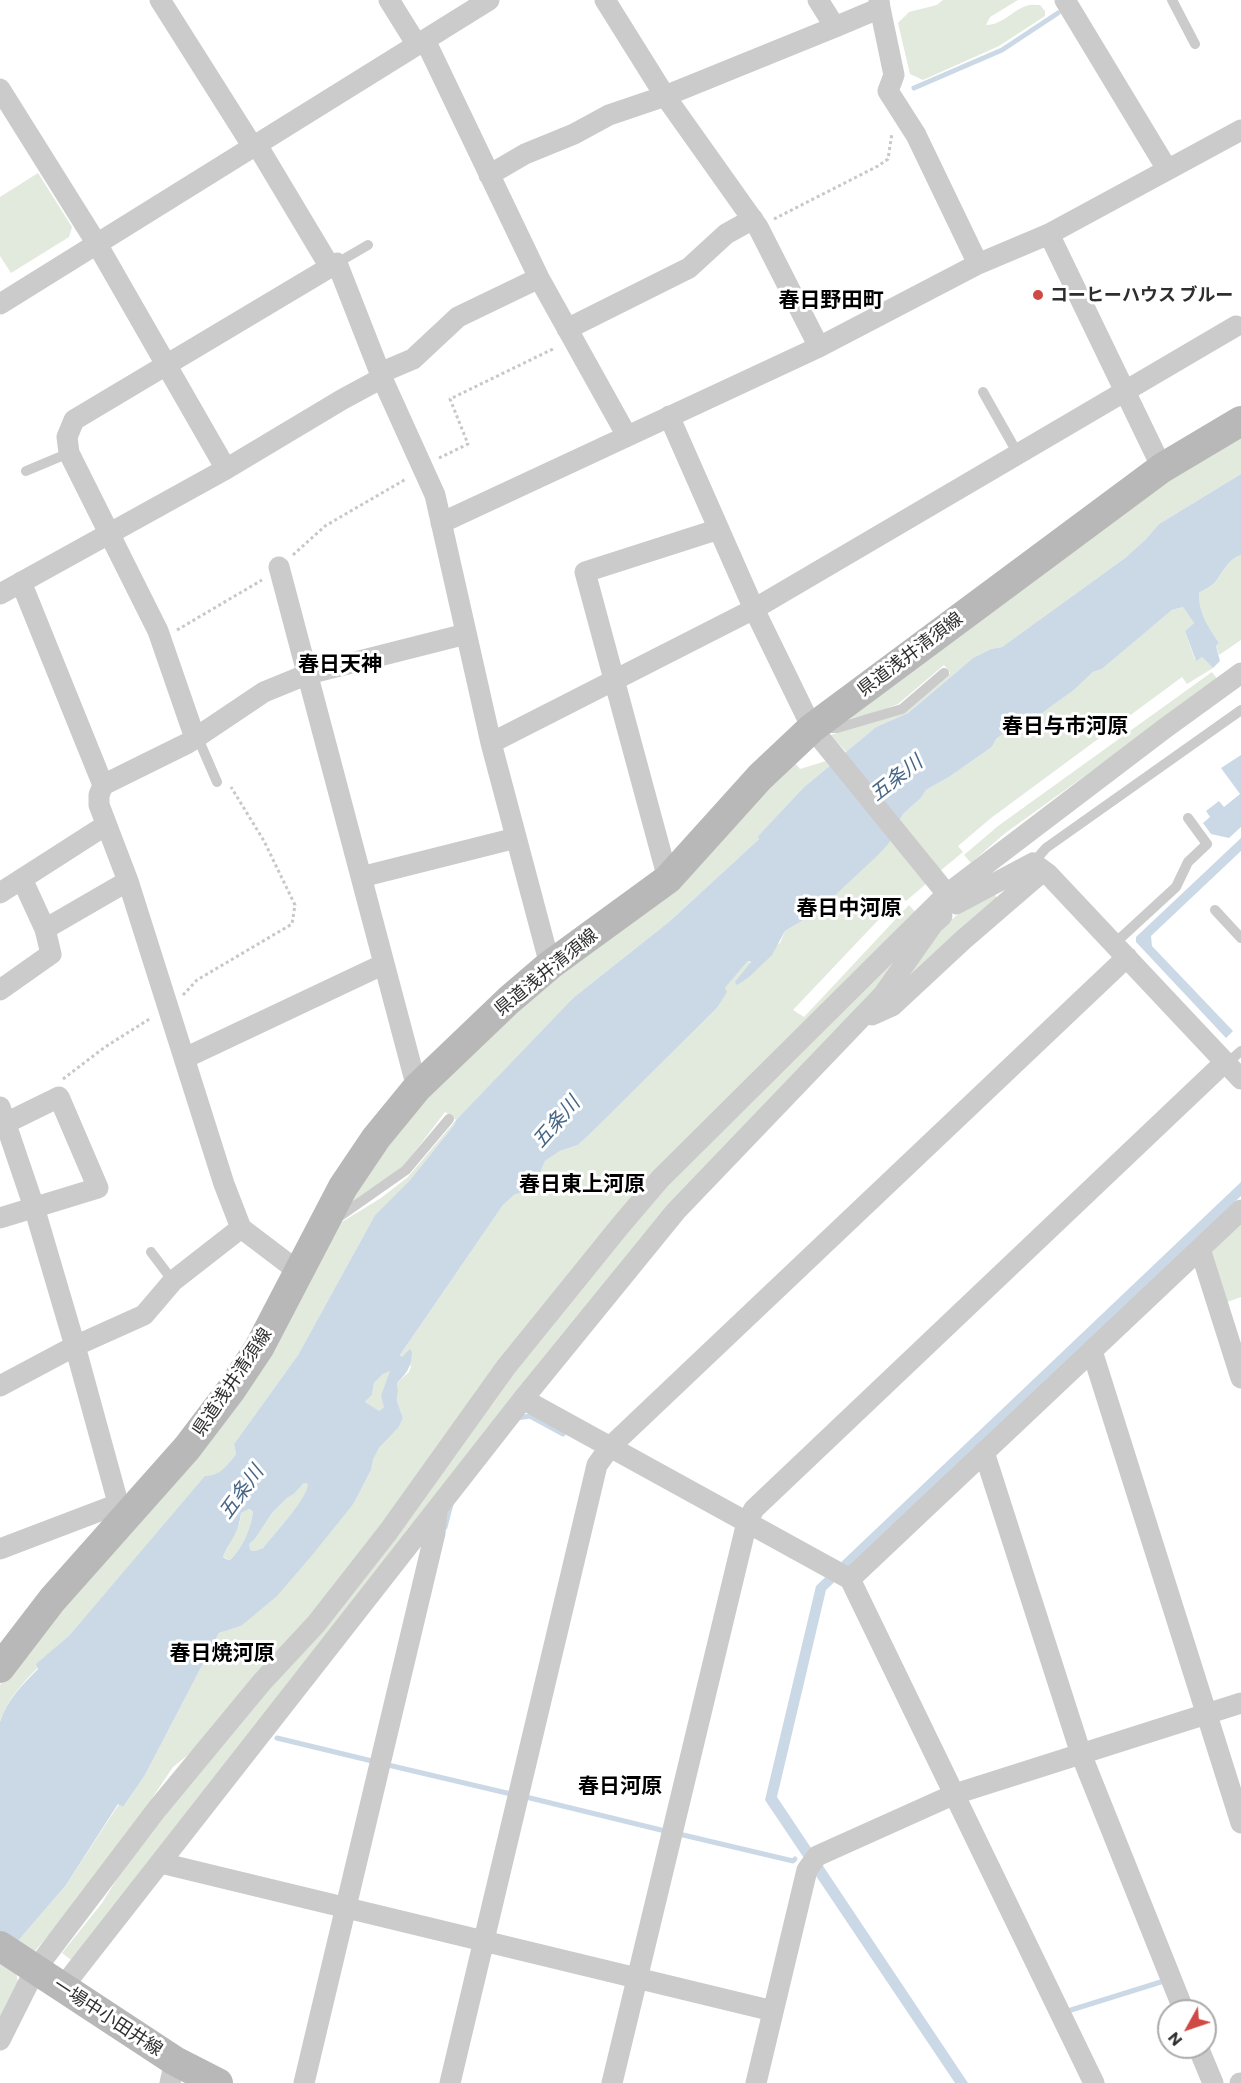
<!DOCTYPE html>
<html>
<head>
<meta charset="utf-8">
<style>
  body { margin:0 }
  #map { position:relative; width:1241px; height:2083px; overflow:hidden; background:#fff; font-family:Commissioner,sans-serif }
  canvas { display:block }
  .north { position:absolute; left:1157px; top:1999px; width:60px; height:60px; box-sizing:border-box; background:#fff; border:2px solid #ababab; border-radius:50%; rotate:230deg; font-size:16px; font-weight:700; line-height:24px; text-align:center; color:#2e2e2e }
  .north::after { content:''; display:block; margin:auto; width:21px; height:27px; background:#cf4945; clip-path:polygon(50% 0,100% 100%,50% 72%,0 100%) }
</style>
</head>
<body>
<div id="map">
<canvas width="1241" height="2083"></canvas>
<div class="north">N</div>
</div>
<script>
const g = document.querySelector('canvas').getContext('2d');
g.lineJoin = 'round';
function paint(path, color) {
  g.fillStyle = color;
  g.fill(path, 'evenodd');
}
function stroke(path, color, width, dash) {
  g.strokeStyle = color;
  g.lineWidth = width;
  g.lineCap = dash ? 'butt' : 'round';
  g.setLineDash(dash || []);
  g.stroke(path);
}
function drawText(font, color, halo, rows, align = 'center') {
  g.font = font + ' Commissioner,"Noto Sans JP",sans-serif';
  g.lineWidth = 6;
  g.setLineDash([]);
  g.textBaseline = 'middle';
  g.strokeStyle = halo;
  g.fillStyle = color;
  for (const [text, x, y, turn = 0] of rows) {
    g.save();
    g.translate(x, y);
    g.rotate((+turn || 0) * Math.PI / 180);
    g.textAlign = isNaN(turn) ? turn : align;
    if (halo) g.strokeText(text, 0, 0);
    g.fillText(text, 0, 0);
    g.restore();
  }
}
const green = new Path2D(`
  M 943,0 L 1018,0 L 990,17 L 986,25 C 1002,25 1012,11 1026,6 C 1030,4 1036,5 1040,5 L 1045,11 L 1045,16 L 999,46 L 923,80 L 910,74 L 898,23 L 909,12 L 937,5 Z
  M 38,173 L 72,227 L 69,237 L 11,273 L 0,256 L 0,197 Z
  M 1241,436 L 1241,474 L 1159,524 L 1145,540 L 1125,558 L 1002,647 L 991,649 L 973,658 L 908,713 L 876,727 L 846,752 L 831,735 L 904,710 L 950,673 L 944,665 L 898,704 L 874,713 L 844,720 L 1175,475 Z
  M 1241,555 L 1241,640 L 1219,655 L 1216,646 L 1219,643 C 1208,626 1199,614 1199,593 C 1205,589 1212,586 1216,581 C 1223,571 1229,559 1241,555 Z
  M 1183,607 L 1194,623 L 1185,631 L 1195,660 L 1202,657 L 1213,668 L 1187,684 L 1182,677 L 991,818 L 958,846 L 963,852 L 940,871 L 899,823 L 903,814 L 921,798 L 926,790 L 949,777 L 992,747 L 996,739 L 1007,731 L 1031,721 L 1074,690 L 1093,672 L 1102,669 L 1172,610 Z
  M 1212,672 L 1218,680 L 1004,834 L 971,863 L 964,855 L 998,826 Z
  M 826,761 L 829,766 L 804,787 L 758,836 L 760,838 L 670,921 L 573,998 L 456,1120 L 454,1125 L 410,1180 L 375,1215 L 298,1355 L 234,1444 L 236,1454 L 226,1468 L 214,1476 C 167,1529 120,1581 72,1634 C 49,1659 9,1689 0,1722 L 0,1685 L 337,1225 L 381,1198 L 408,1177 L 456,1120 L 445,1112 L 404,1166 L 352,1202 L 349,1200 L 426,1092 L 765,787 L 795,763 L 800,769 Z
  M 891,838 L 927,883 L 906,901 L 901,896 L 793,1010 L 804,1017 L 909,905 L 917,914 L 756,1077 L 208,1739 L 173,1767 L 99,1877 L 34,1952 L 18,1941 L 66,1885 L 119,1804 L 123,1807 L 145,1775 L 219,1633 L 241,1626 L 354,1503 L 371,1470 L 372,1459 L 379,1448 L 399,1427 L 403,1418 L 397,1401 L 398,1391 L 397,1383 L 409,1372 L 411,1366 L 400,1355 L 503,1205 L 514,1195 L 527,1190 L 537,1180 L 545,1161 L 560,1151 L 578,1145 L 592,1132 L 717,1008 L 726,992 L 725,988 L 748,961 L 751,964 L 780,943 L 785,931 L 817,912 Z
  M 994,893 L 997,898 L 895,990 L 944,926 L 957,915 Z
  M 913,934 L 878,990 L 680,1197 L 74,1962 L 62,1953 L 102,1903 L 137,1847 L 515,1366 L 633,1220 Z
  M 1241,1220 L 1241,1297 L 1224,1303 L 1211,1249 Z
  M 391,1370 L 384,1407 L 378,1412 L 365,1402 L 372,1395 L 374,1383 L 383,1374 Z
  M 304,1483 L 309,1484 C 308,1498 273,1535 263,1548 L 255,1551 L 249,1550 L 249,1544 L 255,1539 L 272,1513 L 287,1498 L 294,1494 Z
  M 248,1509 L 253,1512 C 251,1528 242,1549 230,1560 L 223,1557 L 240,1522 L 241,1513 Z
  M 0,1962 L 15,1968 L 18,1982 L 0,2019 Z`);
const water = new Path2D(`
  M 1241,474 L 1241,555 C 1229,559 1223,571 1216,581 C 1212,586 1205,589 1199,593 C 1199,614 1208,626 1219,643 L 1216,646 L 1220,661 L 1213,668 L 1202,657 L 1196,661 L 1185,631 L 1194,623 L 1183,607 L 1172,610 L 1102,669 L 1093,672 L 1074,690 L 1031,721 L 1007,731 L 996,739 L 992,747 L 949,777 L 926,790 L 921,798 L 903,814 L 889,843 L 878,855 L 817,912 L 785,931 L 772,955 L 749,977 L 737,985 L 735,982 L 751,962 L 748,961 L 725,988 L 727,992 L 717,1008 L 592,1132 L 578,1145 L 560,1151 L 545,1161 L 537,1180 L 527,1190 L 514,1195 L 503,1205 L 400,1355 L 402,1357 L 410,1349 L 412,1352 C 411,1367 408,1372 397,1383 L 398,1391 L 397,1401 L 403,1418 L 399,1427 L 379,1448 L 373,1459 L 371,1470 L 354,1503 L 313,1554 L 277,1596 L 241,1626 L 219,1633 L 145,1775 L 123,1807 L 118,1804 L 66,1885 L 0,1962 L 0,1722 C 6,1701 23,1684 38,1669 L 36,1664 L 69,1636 L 205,1476 C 220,1476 227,1466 236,1454 L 234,1444 L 298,1355 L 375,1215 L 410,1180 L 454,1125 L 456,1120 L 573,998 L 670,921 L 759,839 L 758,836 L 804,787 L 876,727 L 908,713 L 973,658 L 991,649 L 1002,647 L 1125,558 L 1145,540 L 1159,524 ZM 390,1371 L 381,1396 L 384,1407 L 379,1411 L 365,1402 L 372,1395 L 374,1383 L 383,1374 ZM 304,1483 L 308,1484 C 308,1498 273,1535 263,1548 L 255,1551 L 250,1550 L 249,1544 L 255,1539 L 272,1513 L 287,1498 L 294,1494 ZM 249,1509 L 253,1512 C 251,1528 242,1549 230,1560 L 226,1559 L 223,1557 C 230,1540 239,1533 241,1513 Z
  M 1241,755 L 1241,827 L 1229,838 L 1211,834 L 1203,823 L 1210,817 L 1206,811 L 1219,801 L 1224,807 L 1240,794 L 1221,768 Z
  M 1241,838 L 1241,851 L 1151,936 L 1152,946 L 1233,1031 L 1226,1038 L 1136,942 L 1136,937 Z
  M 1241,1182 L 1241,1196 L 826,1590 L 777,1797 L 968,2083 L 955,2083 L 765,1800 L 816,1586 Z`);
const stream = new Path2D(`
  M 914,88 L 1002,50 L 1058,13
  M 517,1418 L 530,1416 L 563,1434
  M 445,1527 L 451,1504
  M 277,1738 L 372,1761
  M 388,1765 L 511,1794
  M 526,1797 L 661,1830
  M 679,1834 L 793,1861 L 795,1859
  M 1071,2010 L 1164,1981`);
const path = new Path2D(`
  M 774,219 L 878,166 L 888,159 L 892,133
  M 439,458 L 468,444 L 450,399 L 555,348
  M 293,555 L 325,526 L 406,479
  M 177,630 L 262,580
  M 183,995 L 197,980 L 292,924 L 295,905 L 264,841 L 231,787
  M 63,1079 L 105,1047 L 151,1018`);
const lane = new Path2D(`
  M 1172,0 L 1195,44
  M 337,263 L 368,245
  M 983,392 L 1018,454
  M 26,471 L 69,453
  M 822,728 L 837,728 L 902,709 L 944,673
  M 197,736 L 217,782
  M 1033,863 L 1046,848 L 1241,710
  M 1215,910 L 1241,938
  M 1114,944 L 1176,887 L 1188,862 L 1207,844 L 1188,818
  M 1226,1064 L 1241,1051
  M 336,1219 L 406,1170 L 449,1119
  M 151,1252 L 173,1281`);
const street = new Path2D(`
  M 160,0 L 253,147
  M 389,0 L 417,45
  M 605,0 L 665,96 L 758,227 L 819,347
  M 1065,0 L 1167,169
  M 880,8 L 894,75 L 888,91 L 916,135 L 978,264
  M 835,27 L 880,8 L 879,0
  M 425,40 L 539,278 L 627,436
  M 0,89 L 97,244 L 226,469
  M 257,145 L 330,267
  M 489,175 L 525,154 L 574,134 L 609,115 L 665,96 L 835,27 L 818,0
  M 1049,234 L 1162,468
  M 0,304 L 489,0
  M 567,329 L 689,268 L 726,234 L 753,219
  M 380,373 L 413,359 L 458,317 L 539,278
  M 669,416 L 754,609 L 812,728 L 947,894 L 956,904 L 1033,863 L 1048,874 L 1241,1079
  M 441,523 L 819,347 L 978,264 L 1049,234 L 1241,130
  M 279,567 L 417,1088
  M 21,582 L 103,785
  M 0,594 L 226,469 L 343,399 L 382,378
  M 195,738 L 158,631 L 69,453 L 67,437 L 74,420 L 337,263 L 382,378 L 435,495 L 491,743 L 550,965
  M 491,743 L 754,609 L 1236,326
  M 361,877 L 516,838
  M 668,879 L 585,572 L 719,529
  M 0,893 L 106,825
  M 45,929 L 128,881
  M 0,990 L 51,954 L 45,929 L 22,879
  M 872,1015 L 892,1006 L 963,940 L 1043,871
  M 185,1058 L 384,964
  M 0,1107 L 34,1207 L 75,1346 L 123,1521
  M 0,1218 L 98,1188 L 59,1097 L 6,1123
  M 1200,1249 L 1241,1378
  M 299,1272 L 241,1228 L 224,1184 L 128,881 L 99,805 L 99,795 L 103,785 L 188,743 L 264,692 L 308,674 L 466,634
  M 1092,1351 L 1241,1823
  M 0,1386 L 75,1346 L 144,1315 L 173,1281 L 241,1228
  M 523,1399 L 850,1579 L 1094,2083
  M 984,1452 L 1081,1754 L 1184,2011
  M 0,1549 L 118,1504
  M 850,1579 L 1241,1210
  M 161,1863 L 773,2011
  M 62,1988 L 523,1399 L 676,1211 L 883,995 L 933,924 L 942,916
  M 0,2040 L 35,1970 L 157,1809 L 262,1682 L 316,1624 L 388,1532 L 506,1367 L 620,1226 L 660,1179 L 947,894 L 1164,729 L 1241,673
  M 1198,2047 L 1213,2083
  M 170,2083 L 175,2061
  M 304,2083 L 435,1533 L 437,1511
  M 450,2083 L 597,1465 L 610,1447 L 1127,957
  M 612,2083 L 747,1522 L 754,1509 L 1225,1062
  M 756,2083 L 807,1870 L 817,1856 L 955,1794 L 1241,1703
  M 1240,2083 L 1241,2083`);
const secondary = new Path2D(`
  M 0,1668 L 52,1600 L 187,1448 L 231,1390 L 259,1348 L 343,1187 L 376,1138 L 417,1088 L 509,1000 L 550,965 L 668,879 L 760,777 L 812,728 L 1162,468 L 1241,421
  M 0,1946 L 175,2061 L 218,2083`);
const markers = [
  [1038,295,6,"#cf4945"]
];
const poiNames = [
  ["コーヒーハウス ブルー",1050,295]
];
const streetNames = [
  ["県道浅井清須線",910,654,-37],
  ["県道浅井清須線",546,972,-39],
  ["県道浅井清須線",232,1382,-56],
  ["一場中小田井線",108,2017,33]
];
const waterNames = [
  ["五条川",896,778,-38],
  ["五条川",556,1122,-49],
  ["五条川",241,1492,-54]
];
const quarterNames = [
  ["春日野田町",831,300],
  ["春日天神",340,664],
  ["春日与市河原",1065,726],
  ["春日中河原",849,908],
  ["春日東上河原",582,1184],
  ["春日焼河原",222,1653],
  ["春日河原",620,1786]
];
paint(green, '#e2e9dd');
paint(water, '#cbd9e7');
stroke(stream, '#cbd9e7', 5);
stroke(path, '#c8c8c8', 3, [3, 3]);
stroke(lane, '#cbcbcb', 10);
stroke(street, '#cbcbcb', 21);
stroke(secondary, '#b8b8b8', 30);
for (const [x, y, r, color] of markers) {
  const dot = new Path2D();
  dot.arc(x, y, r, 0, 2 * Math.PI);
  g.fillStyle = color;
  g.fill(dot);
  stroke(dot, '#fff', 2);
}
drawText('bold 18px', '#2e2e2e', '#fff', poiNames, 'left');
drawText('18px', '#2e2e2e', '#fff', streetNames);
drawText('italic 20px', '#466686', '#fff', waterNames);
drawText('bold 21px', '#000', '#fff', quarterNames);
</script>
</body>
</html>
